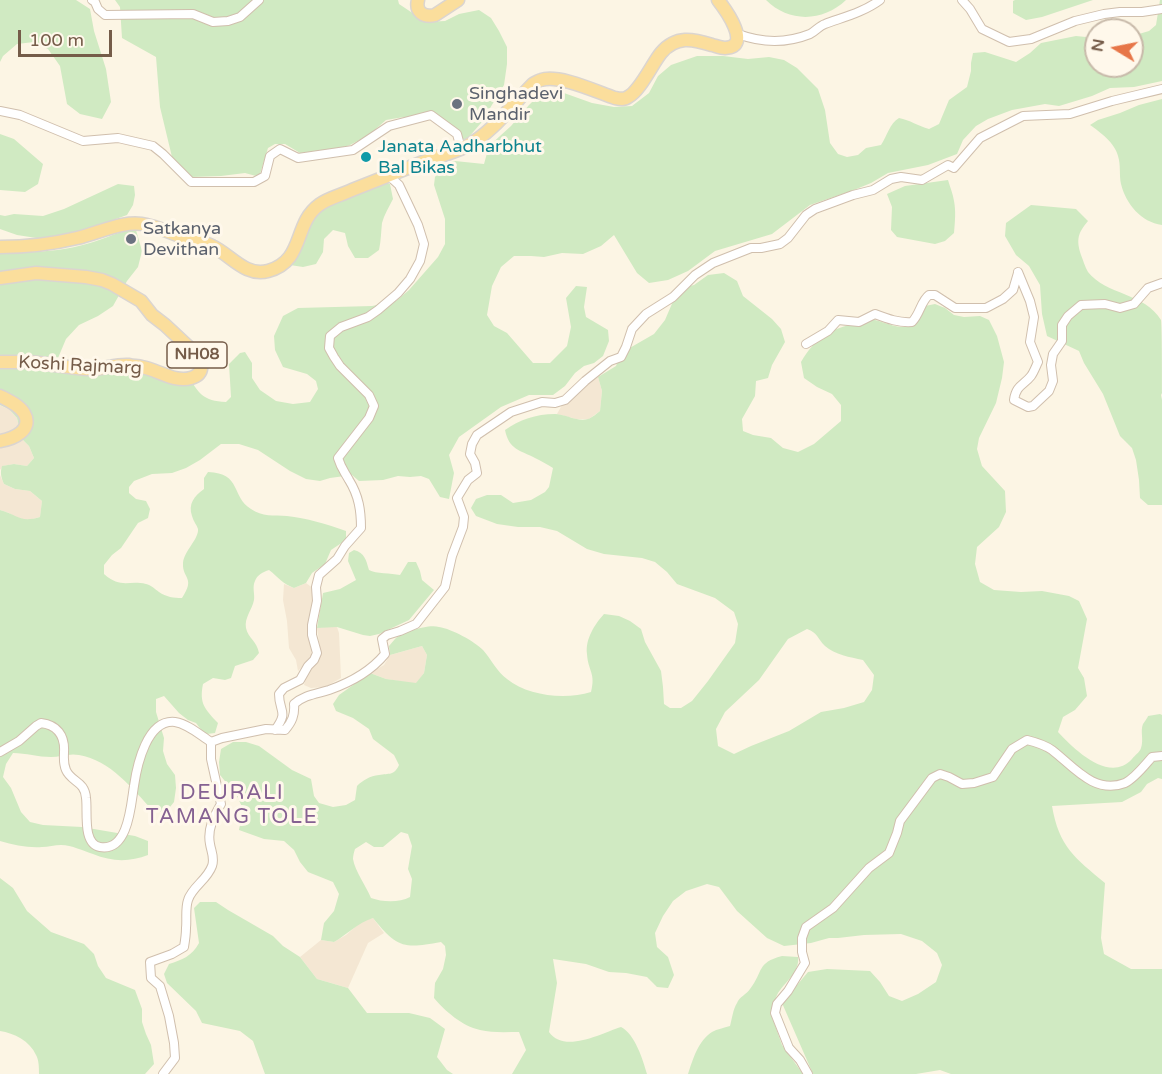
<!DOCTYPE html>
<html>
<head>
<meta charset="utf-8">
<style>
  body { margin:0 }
  #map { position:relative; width:1162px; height:1074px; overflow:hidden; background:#fcf5e4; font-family:"Varela Round",sans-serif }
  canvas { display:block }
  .north { position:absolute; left:1084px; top:18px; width:60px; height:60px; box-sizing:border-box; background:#fff8eb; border:2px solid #c8baaa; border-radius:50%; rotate:280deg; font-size:16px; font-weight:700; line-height:24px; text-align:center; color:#755c49 }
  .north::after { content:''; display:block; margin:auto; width:21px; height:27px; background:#e77648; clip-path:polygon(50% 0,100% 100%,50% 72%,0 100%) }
  .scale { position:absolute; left:18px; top:30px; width:94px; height:27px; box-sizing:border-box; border:3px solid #755c49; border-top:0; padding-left:8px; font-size:18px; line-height:21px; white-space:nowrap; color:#755c49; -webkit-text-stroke:4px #fff8eb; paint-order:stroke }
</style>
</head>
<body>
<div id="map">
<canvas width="1162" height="1074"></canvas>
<div class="north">N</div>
<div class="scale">100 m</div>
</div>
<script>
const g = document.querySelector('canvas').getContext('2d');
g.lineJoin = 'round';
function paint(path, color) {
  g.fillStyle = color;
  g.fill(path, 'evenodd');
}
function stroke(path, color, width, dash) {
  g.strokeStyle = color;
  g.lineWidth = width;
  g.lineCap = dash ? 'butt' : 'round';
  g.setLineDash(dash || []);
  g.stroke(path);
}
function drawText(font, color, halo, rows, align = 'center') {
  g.font = font + ' "Varela Round",sans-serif';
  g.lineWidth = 6;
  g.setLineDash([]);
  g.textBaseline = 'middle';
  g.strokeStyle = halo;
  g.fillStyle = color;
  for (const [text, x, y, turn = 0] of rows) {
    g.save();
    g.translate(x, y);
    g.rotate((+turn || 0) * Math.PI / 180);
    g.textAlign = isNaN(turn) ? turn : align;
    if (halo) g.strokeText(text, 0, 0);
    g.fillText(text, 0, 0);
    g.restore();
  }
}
const residential = new Path2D(`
  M 598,377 L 602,391 L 600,411 L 589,419 L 576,419 L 557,414 L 562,405 L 581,388 Z
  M 0,405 L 9,409 L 17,418 L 22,439 L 29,446 L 34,458 L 27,466 L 14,464 L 3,466 L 0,470 Z
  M 0,475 L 4,484 L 15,489 L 30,491 L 42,501 L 40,517 L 29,520 L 16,518 L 9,513 L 0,510 Z
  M 306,583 L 314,589 L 312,647 L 311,656 L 308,661 L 298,671 L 296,660 L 289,648 L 287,621 L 283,600 L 284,584 L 294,588 Z
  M 324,627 L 337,627 L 339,633 L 341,678 L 325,687 L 311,688 L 304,685 L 306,678 L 318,658 L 320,649 L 317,628 Z
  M 422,646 L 427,655 L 424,673 L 416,684 L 386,679 L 370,673 L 384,665 L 390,655 Z
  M 373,918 L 384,933 L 368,943 L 348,988 L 317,979 L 300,957 L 321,940 L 334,942 L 346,935 L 362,921 Z`);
const green = new Path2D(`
  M 0,0 L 76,0 L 90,9 L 94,31 L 106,69 L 111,102 L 102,119 L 80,114 L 67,104 L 60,66 L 48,49 L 34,42 L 17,44 L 3,56 L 0,62 Z
  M 115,0 L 398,0 L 399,4 L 426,22 L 445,21 L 459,14 L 479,10 L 491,18 L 499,31 L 507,47 L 507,64 L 504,85 L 481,123 L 468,138 L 456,144 L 449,124 L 434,116 L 404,117 L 386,120 L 369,135 L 350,145 L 329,152 L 300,153 L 285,144 L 275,144 L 268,148 L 260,174 L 256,176 L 245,173 L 221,176 L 191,177 L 187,176 L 172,157 L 160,107 L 156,57 L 122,38 L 120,7 Z
  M 766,0 L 846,0 C 823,22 789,23 766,0 Z
  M 1015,0 L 1093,0 L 1042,17 L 1026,20 L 1013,13 L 1013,1 Z
  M 1160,0 L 1162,0 L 1162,81 L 1134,87 L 1110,88 L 1092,96 L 1059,106 L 1045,104 L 1012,110 L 988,119 L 976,126 L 963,140 L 957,154 L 928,165 L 888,173 L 871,183 L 854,190 L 810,205 L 772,234 L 715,251 L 688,271 L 668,280 L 649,283 L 637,273 L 614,235 L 601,246 L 583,254 L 562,253 L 544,257 L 531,256 L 514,256 L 501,267 L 492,286 L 487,315 L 494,326 L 507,333 L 533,363 L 550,363 L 567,346 L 571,327 L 566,298 L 576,286 L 587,287 L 584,307 L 586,317 L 608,330 L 609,341 L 603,356 L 594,363 L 584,366 L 575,373 L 565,386 L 553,395 L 529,395 L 501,407 L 459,437 L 449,455 L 454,473 L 449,499 L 440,497 L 429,479 L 421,476 L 410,477 L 398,476 L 383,480 L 359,481 L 352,475 L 330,478 L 320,481 L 306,479 L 290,471 L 258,450 L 239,444 L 221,444 L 200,460 L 186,468 L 172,473 L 152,474 L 134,481 L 129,487 L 129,493 L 136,499 L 146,501 L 150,509 L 148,518 L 138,523 L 121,548 L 112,555 L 104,565 L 104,574 C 121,589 128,580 146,584 C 151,585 155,589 159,592 C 166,597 174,598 182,598 C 196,577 182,579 183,563 C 184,551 199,539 198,529 C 197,525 193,521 192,516 C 188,504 194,496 204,489 L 204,478 L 208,472 C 242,473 231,497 251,509 C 262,517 274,515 287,516 C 306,518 327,524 346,531 L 346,540 L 331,550 L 325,564 L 312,573 L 306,583 L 294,588 C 283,584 278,577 269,570 C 263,572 257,575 255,581 C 252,587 255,594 254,600 C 252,610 244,618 246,628 C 248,638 257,641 259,653 L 253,660 L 235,666 L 231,678 L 225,680 L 213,678 L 203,684 C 199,704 205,709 218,723 L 215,733 L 207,734 L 202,731 L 196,723 L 188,720 L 179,713 L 164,696 L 156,699 L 156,712 L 164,738 L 163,751 L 167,764 L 175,775 L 176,788 L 174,802 L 166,812 L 153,811 C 133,789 110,760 79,755 C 69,753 60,757 51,757 C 38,757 26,753 13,753 L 6,764 L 3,777 L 11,788 L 21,812 L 30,822 L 43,825 L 82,827 L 135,836 L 148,841 L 148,855 C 130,862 112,862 93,854 C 83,851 72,845 61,845 C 55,845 48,847 42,847 C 28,848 14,845 0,841 L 0,510 C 18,515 20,523 40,517 L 42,501 L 30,491 L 15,489 L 4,484 C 1,477 0,473 2,466 L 14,464 L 27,466 L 34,458 L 29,446 L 22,439 L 17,418 L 9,409 L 0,405 L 0,251 C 31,253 60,252 90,243 C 105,239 120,230 136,230 L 142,251 L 138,267 L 127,281 L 113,306 L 98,316 L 79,325 L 66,339 L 58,358 L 68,364 L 188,375 C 198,393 203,401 226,402 L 231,397 L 229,364 L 240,353 L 245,352 L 252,363 L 252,378 L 260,390 L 276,401 L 293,404 L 310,402 L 318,389 L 316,381 L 307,374 L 283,367 L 275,350 L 274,336 L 283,316 L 298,308 L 372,306 L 396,301 L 409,290 L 438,257 L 445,244 L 445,219 L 434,185 L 435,177 L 445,163 L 455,161 L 484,164 L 489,146 L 511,126 L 529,105 L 542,92 L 564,93 L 592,103 L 614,107 L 632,106 L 649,93 L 658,76 L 671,65 L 697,56 L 723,56 L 748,59 L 769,57 L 784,60 L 797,68 L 818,89 L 825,110 L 830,143 L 838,154 L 847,157 L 858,155 L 866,148 L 881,145 C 887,136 890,123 899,118 C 910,120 918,126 929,129 L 939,124 L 949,100 L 967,87 L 971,71 L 971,63 L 973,53 L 985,52 L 1016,62 L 1030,53 L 1041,43 L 1076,36 L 1096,38 L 1096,66 L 1132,66 L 1132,36 L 1149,31 L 1156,25 Z
  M 1162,99 L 1162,225 C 1141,222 1126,204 1121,184 C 1119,175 1121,165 1118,156 C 1115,143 1100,132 1090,125 L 1098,120 L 1120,113 L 1139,105 Z
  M 0,134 L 14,139 L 43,164 L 38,184 L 25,192 L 0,190 Z
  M 948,180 C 950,187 953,194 954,201 C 956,211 955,222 954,233 L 945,241 L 935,244 L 897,237 L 891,230 L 892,207 L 887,194 L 905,186 Z
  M 381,181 L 390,184 L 393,199 C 389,207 384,215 382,223 C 381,232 381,241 379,250 L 368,258 L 355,258 L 348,246 L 345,233 L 333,230 L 324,239 L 323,252 L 316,264 L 303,267 L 290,265 L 299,253 L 311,223 L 322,206 Z
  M 118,184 L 134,186 L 135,195 L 133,205 L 127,215 L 77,233 L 43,239 L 17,235 L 0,229 L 0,215 L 5,216 L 14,214 L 43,216 L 64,209 Z
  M 1031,205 L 1076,209 L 1088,221 C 1078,233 1076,239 1081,255 C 1083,260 1085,267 1088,272 C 1106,295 1145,293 1161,320 C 1162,326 1162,382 1162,393 L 1161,395 L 1162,400 L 1162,505 L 1148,505 L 1140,498 L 1139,480 L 1136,460 L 1132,448 L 1120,436 L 1103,394 L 1084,363 L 1079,351 L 1047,336 L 1042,314 L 1040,285 L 1029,266 L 1016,255 L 1005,236 L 1006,223 Z
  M 724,273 L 737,281 L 743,296 L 772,319 L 781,329 L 785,342 L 772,365 L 768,378 L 756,381 L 755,396 L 742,419 L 743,431 L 753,435 L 771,438 L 783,448 L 798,452 L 814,444 L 841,421 L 841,405 L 832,394 L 817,387 L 804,378 L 801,362 C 815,338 830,329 857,323 C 862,322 869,319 875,320 C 884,322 903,331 911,325 C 917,321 921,311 925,306 L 935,304 L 945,308 L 954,315 L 964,317 L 980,316 L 989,320 L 997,336 L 1004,362 L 1002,378 L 996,403 L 979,438 L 977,449 L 982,466 L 1005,491 L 1006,512 L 999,527 L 977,547 L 975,564 L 980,582 L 994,590 L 1021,592 L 1042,591 L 1069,596 L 1079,601 L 1087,619 L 1078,668 L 1084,678 L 1087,696 L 1075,710 L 1063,717 L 1058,732 C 1074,749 1109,784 1132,759 C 1135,755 1140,752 1141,748 C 1144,740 1140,731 1143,724 C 1143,724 1148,717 1148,716 L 1160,714 L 1162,715 L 1162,779 L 1158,778 L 1147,784 L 1141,792 L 1122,802 L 1052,806 C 1059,847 1075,858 1105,883 L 1101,938 L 1104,954 L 1131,969 L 1162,969 L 1162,1074 L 951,1074 L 940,1070 L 916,1074 L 813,1074 L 782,1003 L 808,972 L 827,969 L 870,971 L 880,982 L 889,996 L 902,1001 L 918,994 L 936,982 L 942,965 L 937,953 L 922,941 L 901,934 L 864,935 L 838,938 L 829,938 L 811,943 L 784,946 L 767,938 L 737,911 L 719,887 L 707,884 L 686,891 L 673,901 L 663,916 L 655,933 L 657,947 L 668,957 L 674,975 L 668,988 L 657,987 L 647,977 L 626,973 L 609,972 L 586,964 L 553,959 L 557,983 L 549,1032 C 564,1054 602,1033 621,1027 C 635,1034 643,1060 647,1074 L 512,1074 L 526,1050 L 519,1032 C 507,1032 492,1033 480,1030 C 462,1026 445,1011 434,998 L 435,983 L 443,969 L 446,955 L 445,946 L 441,942 C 404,949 397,948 373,918 C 357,923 348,934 334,942 L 321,940 L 324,923 L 334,911 L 339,894 L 333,882 L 308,872 L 300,862 L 294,850 L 284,841 L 264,839 L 239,830 L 243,809 L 237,796 L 220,775 L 219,762 L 221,749 L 233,742 L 246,742 L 259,746 L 292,770 L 311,779 L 314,796 L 319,803 L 333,807 L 346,805 L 355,800 L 357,786 C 363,780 370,776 379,775 C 389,773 394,776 399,765 L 394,755 L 373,739 L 369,729 L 353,718 L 336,711 L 333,704 L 339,695 L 370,673 L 386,679 L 416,683 L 424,673 L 427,655 L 422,646 L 390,655 L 389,646 C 391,644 393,641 395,639 C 403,632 428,624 439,627 C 452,629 474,641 483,650 C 491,659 497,672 507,679 C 528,696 565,700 591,692 C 596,673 588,671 587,654 C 585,639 595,624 604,614 L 619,616 L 630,621 L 641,629 L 645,642 L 661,671 L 663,687 L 664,704 L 670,708 L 681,708 L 692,701 L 708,681 L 735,643 L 738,624 L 734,612 L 715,598 L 677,584 L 667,572 L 655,562 L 642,558 L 604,554 L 587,549 L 557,531 L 540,527 L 518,527 L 497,524 L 476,516 L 471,508 L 476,499 L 487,495 L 501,495 L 513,503 L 531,500 L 545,492 L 549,487 L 553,468 C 547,464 541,461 535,458 C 520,450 509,450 505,430 C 519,420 536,414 555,414 C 565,414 577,422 588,419 C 592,418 597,413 600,411 L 602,391 L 598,377 L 616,366 L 621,353 L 654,334 L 665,320 L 674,299 L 682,288 L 694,285 L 708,275 ZM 807,629 C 818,633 817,638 825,646 C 835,655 850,657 863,660 L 874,675 L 872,690 L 864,702 L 844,708 L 821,712 L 789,731 L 751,746 L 734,754 L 718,746 L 716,729 L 725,712 L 759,680 L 788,639 ZM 401,832 L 408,834 L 412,846 L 408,869 L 412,879 L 410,897 C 399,903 382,902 371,898 C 366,886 355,871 353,859 C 353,856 354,852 355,849 L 366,842 L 374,847 L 383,847 Z
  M 354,550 C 365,553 366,560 369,570 C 376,574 391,573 400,575 L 408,562 L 416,562 L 420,571 L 422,580 L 434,590 L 409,620 L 379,634 L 370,636 L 363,635 L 337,627 L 317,628 L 323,593 L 340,589 L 356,580 L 348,561 L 349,553 Z
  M 0,878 L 13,888 L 27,911 L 51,932 L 84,944 L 94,954 L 98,966 L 106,978 L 135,990 L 142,1009 L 142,1022 L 146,1034 L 151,1045 L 154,1064 L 145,1074 L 39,1074 C 39,1068 39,1060 36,1055 C 30,1041 14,1033 0,1031 Z
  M 200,902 L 216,902 L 228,910 L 273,936 L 283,946 L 300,957 L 317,979 L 348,988 L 367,1013 L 409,1013 L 430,1018 L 445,1029 L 437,1057 L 447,1070 L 453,1074 L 265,1074 L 253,1041 L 240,1031 L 202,1023 L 196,1011 L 167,983 L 164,974 L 169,964 C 182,960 192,956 199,943 L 194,908 Z
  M 782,956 L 798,957 C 800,973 784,982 777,995 C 774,1001 773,1008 771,1014 L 782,1045 L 803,1074 L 688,1074 C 693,1059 698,1041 712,1032 C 717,1029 724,1028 730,1026 C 732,1019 733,1009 737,1003 C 739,997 747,994 750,989 C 764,971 756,963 782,956 Z`);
const street = new Path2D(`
  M 92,0 L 95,2 L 98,9 L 105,15 L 193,14 L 213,22 L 228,21 L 240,17 L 259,0
  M 962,0 L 970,9 L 982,29 L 1009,42 L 1031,39 L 1075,21 L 1104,14 L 1120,12 L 1142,12 L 1162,9
  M 738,34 C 762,43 785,44 810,34 C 816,31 819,26 825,24 C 844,17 864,12 880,0
  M 0,111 L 20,115 L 83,141 L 118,138 L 153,146 L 163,154 L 191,182 L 254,182 L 265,176 L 270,156 L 280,149 L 298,158 L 353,150 L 389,126 L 431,115 L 457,134 L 461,149
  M 1018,272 L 1030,301 L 1034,317 L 1030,342 L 1038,362 C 1036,366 1034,372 1031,376 C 1024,385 1016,385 1014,400 L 1028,407 L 1033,406 L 1049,391 L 1053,381 L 1051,365 L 1053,354 L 1062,341 L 1062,325 L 1068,316 L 1081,305 L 1105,304 L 1120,308 L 1134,304 L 1148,288 L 1162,283
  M 806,344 L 828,331 L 838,320 L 859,322 L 875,314 C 888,319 899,323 912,322 C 920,314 921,301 929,295 L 935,295 L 955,308 L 986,308 L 1003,299 L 1013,290 L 1018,273
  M 275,730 C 289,711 279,712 279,694 L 284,688 L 300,680 L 308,666 L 314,660 L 317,653 L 312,635 L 312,625 L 317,601 L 316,587 L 319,575 L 337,559 L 345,546 L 361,528 C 361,511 359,496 349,480 C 344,471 341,468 338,458 L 369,418 L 374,406 L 369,395 L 340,366 L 334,357 L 329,348 L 330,336 L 341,327 L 368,317 L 378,310 L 398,293 L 410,279 L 420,261 L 424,244 L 418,225 L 399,185 L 388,175
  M 0,752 L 19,741 L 36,726 L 41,723 C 57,725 65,735 64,752 C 64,758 63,763 66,770 C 71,782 85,781 86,798 C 88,811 82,844 100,847 C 129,852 131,803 134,786 C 137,765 147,719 175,722 C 188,724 200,735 211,742
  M 163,1074 L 175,1058 L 174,1043 L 169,1016 L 160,986 L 151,978 L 150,962 L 172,954 L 184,947 C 185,941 186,935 186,928 C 187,920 185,909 188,900 C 192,887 207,880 212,866 C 215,858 211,851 210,844 C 207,829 214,816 221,804 L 211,759 L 211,742 L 222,738 L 266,729 L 285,730 C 292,722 295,715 294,704 C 304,695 316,694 329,690 C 349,683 371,671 385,654 L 382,639 L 387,635 L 400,631 L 416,624 L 445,587 L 452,556 L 463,527 L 464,517 L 457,498 L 468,480 L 477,473 L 475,463 L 470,454 L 472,444 L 477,435 L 511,412 L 542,402 L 555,403 L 565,400 L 585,381 L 610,361 L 621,357 L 626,347 L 632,329 L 646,314 L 673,297 L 695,275 L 713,263 L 751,248 L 761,248 L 780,244 L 788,238 L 806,215 L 815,209 L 853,195 L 873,190 L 891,179 L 901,177 L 922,180 L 948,165 L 954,168 L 980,138 L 1023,116 L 1070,114 L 1112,101 L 1162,89
  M 808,1074 L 800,1060 L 789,1048 L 775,1013 L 777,1004 L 788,991 L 805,963 L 802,952 L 802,938 L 806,927 L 833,908 L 869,868 L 889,853 L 897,833 L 900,821 L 932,778 L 940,774 L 949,777 L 962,784 L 974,783 L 993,777 L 1012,749 L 1027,740 C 1035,742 1045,745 1052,750 C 1073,766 1094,795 1125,783 C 1135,778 1144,766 1152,757 L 1162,756`);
const primary = new Path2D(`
  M 418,0 C 415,12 424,18 435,15 L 458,0
  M 0,247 C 26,247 52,244 77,238 C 99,233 125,219 147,225 C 162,228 176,235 190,240 C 197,242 206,242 212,246 C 231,255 245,277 268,271 C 305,261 293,224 319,205 C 328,198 342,195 352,190 C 377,180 403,170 428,160 C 441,156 455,152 467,146 C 493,132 512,105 533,84 C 535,83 540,80 541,80 C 559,74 597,92 615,98 C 620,99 624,100 628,97 C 640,91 652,64 661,53 C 676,35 693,39 712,45 C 716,46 721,48 725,48 C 753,47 725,9 718,0
  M 0,278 L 36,273 L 86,277 L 102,280 L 112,284 L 141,301 L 152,315 L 165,325 L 195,353 C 203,361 205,374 191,378 C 175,383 158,370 142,367 C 138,366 133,366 129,365 C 114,364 102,370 87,369 C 68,368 48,363 28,362 C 19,362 9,362 0,362
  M 0,396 C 8,400 19,405 24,413 C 34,430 13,439 0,441`);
const markers = [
  [457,104,6,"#6b7280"],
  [366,157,6,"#0f9aa8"],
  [131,239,6,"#6b7280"]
];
const shields = [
  [197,355,60]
];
const shieldNames = [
  ["NH08",197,355]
];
const worshipNames = [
  ["Singhadevi",469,94],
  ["Mandir",469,115],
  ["Satkanya",143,229],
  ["Devithan",143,250]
];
const cultureNames = [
  ["Janata Aadharbhut",378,147],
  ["Bal Bikas",378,168]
];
const streetNames = [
  ["Koshi Rajmarg",80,366,3]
];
const quarterNames = [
  ["DEURALI",232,793],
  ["TAMANG TOLE",232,817]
];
paint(residential, '#f4e7d3');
paint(green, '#d0eac2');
stroke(street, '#d0bfad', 10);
stroke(primary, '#dbd5d0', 15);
stroke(street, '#fff', 8);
stroke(primary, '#fbde9c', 12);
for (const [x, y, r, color] of markers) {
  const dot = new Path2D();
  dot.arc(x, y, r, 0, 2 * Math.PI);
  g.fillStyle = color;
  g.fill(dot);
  stroke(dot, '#fff8eb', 2);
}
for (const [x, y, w] of shields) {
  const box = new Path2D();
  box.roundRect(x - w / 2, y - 13, w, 26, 4.5);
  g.fillStyle = '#fff8eb';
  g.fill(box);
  stroke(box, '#755c49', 1.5);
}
drawText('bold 16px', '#755c49', null, shieldNames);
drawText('18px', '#5b616d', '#fff8eb', worshipNames, 'left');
drawText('18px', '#0d838f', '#fff8eb', cultureNames, 'left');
drawText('18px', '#755c49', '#fff8eb', streetNames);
g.letterSpacing = '1.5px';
drawText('21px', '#856192', '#fff8eb', quarterNames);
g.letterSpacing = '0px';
</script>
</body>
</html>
